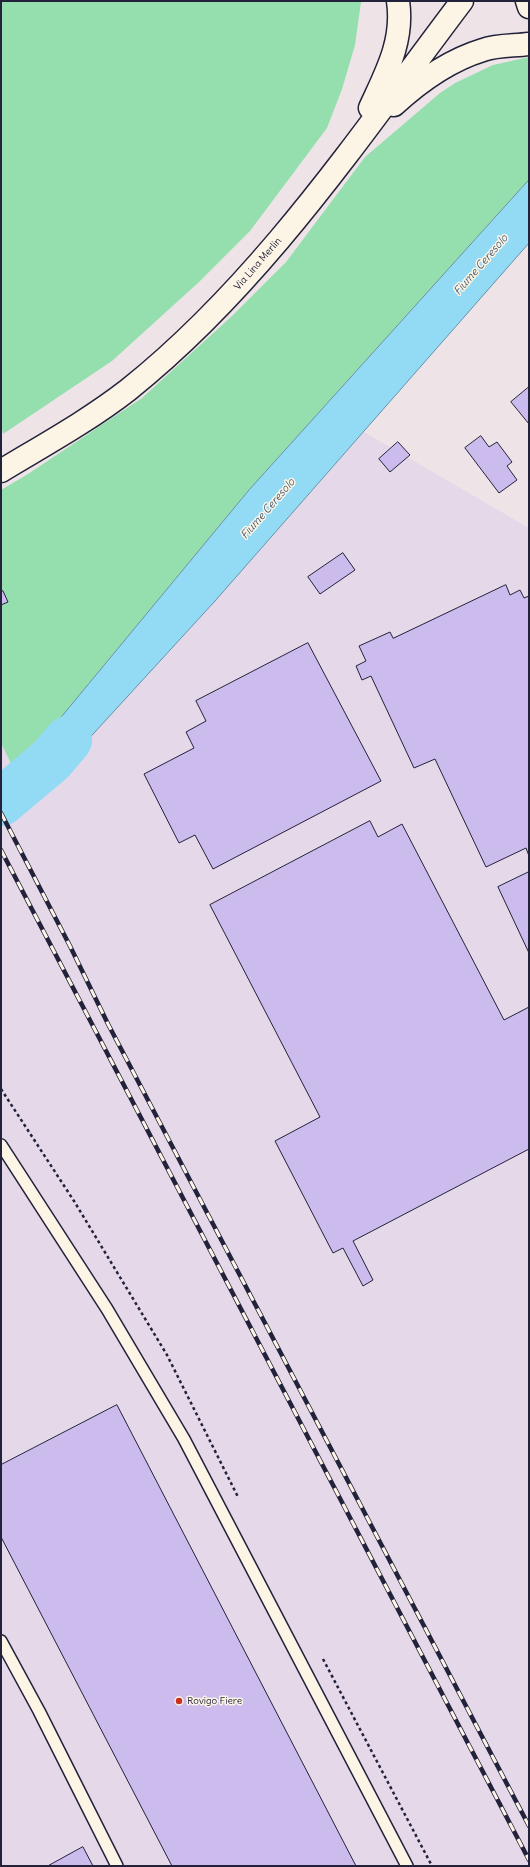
<!DOCTYPE html>
<html>
<head>
<meta charset="utf-8">
<style>
  body { margin:0 }
  #map { position:relative; width:530px; height:1867px; overflow:hidden; background:#eee4e7; font-family:Delius,sans-serif }
  canvas { display:block }
  .frame { position:absolute; inset:0; border:2px solid #22223b; pointer-events:none }
</style>
</head>
<body>
<div id="map">
<canvas width="530" height="1867"></canvas>
<div class="frame"></div>
</div>
<script>
const g = document.querySelector('canvas').getContext('2d');
g.lineJoin = 'round';
function paint(path, color) {
  g.fillStyle = color;
  g.fill(path, 'evenodd');
}
function stroke(path, color, width, dash) {
  g.strokeStyle = color;
  g.lineWidth = width;
  g.lineCap = dash ? 'butt' : 'round';
  g.setLineDash(dash || []);
  g.stroke(path);
}
function drawText(font, color, halo, rows, align = 'center') {
  g.font = font + ' Delius,sans-serif';
  g.lineWidth = 3;
  g.setLineDash([]);
  g.textBaseline = 'middle';
  g.strokeStyle = halo;
  g.fillStyle = color;
  for (const [text, x, y, turn = 0] of rows) {
    g.save();
    g.translate(x, y);
    g.rotate((+turn || 0) * Math.PI / 180);
    g.textAlign = isNaN(turn) ? turn : align;
    if (halo) g.strokeText(text, 0, 0);
    g.fillText(text, 0, 0);
    g.restore();
  }
}
const built = new Path2D(`
  M 364,432 L 529,528 L 529,1866 L 1,1866 L 1,743 L 30,804 L 215,601 Z`);
const green = new Path2D(`
  M 1,1 L 360,1 L 361,2 L 355,45 L 342,89 L 327,128 L 250,231 L 199,282 L 112,361 L 3,434 L 1,423 Z
  M 529,57 L 529,180 L 249,490 L 43,739 L 14,770 L 1,743 L 1,490 L 28,474 L 142,398 L 232,316 L 286,262 L 365,157 L 440,93 L 455,83 L 493,65 Z`);
const water = new Path2D(`
  M 529,180 L 529,243 L 215,601 L 29,804 L 14,770 L 43,739 L 249,490 Z`);
const river = new Path2D(`
  M 1,802 L 51,760 L 68,740`);
const building = new Path2D(`
  M 529,387 L 529,424 L 511,402 Z
  M 481,436 L 489,447 L 497,442 L 512,462 L 507,466 L 517,480 L 499,493 L 465,448 Z
  M 398,442 L 410,455 L 390,472 L 379,459 Z
  M 343,553 L 355,570 L 320,594 L 308,577 Z
  M 506,585 L 510,595 L 520,590 L 524,598 L 529,596 L 529,856 L 526,848 L 486,867 L 435,759 L 414,768 L 371,676 L 362,680 L 356,666 L 366,661 L 359,646 L 390,632 L 393,638 Z
  M 3,591 L 8,602 L 1,605 L 1,592 Z
  M 308,643 L 381,781 L 213,869 L 195,835 L 179,843 L 144,774 L 194,748 L 186,732 L 206,721 L 196,701 Z
  M 370,821 L 378,837 L 402,824 L 504,1020 L 529,1007 L 529,1149 L 353,1241 L 373,1280 L 363,1286 L 343,1248 L 333,1253 L 275,1141 L 320,1117 L 210,905 Z
  M 529,872 L 529,953 L 498,887 Z
  M 117,1405 L 356,1866 L 172,1866 L 1,1537 L 1,1465 Z
  M 83,1847 L 93,1866 L 48,1866 Z`);
const path = new Path2D(`
  M 1,1089 L 74,1201 L 167,1355 L 238,1497
  M 323,1659 L 432,1866`);
const lane = new Path2D(`
  M 1,1145 L 107,1309 L 184,1439 L 407,1866
  M 1,1641 L 39,1711 L 117,1866`);
const secondary = new Path2D(`
  M 527,1 L 529,7
  M 394,105 C 419,82 450,60 483,50 C 497,45 514,46 529,44
  M 370,108 C 386,73 404,41 398,1
  M 1,471 C 44,445 88,421 128,390 C 262,283 359,137 462,1`);
const rail = new Path2D(`
  M 1,813 L 70,946 L 108,1024 L 529,1826
  M 1,850 L 529,1860`);
const markers = [
  [179,1701,4,"#c8321e"]
];
const streetNames = [
  ["Via Lina Merlin",258,264,-49]
];
const poiNames = [
  ["Rovigo Fiere",187,1701]
];
const waterNames = [
  ["Fiume Ceresolo",481,265,-49],
  ["Fiume Ceresolo",268,509,-49]
];
paint(built, '#e4d8e9');
paint(green, '#95dfae');
paint(water, '#93daf4');
stroke(water, '#6690aa', 1);
stroke(river, '#93daf4', 48);
paint(building, '#ccbced');
stroke(building, '#22223b', 1);
stroke(lane, '#22223b', 14);
stroke(secondary, '#22223b', 25);
stroke(path, '#22223b', 2.5, [3, 3]);
stroke(lane, '#fcf5e5', 11);
stroke(secondary, '#fcf5e5', 22);
stroke(rail, '#22223b', 4.5);
stroke(rail, '#fcf5e5', 3, [9]);
for (const [x, y, r, color] of markers) {
  const dot = new Path2D();
  dot.arc(x, y, r, 0, 2 * Math.PI);
  g.fillStyle = color;
  g.fill(dot);
  stroke(dot, '#fcf5e5', 1.5);
}
drawText('10px', '#22223b', '#fcf5e5', streetNames);
drawText('10px', '#22223b', '#fcf5e5', poiNames, 'left');
drawText('italic 11px', '#445972', '#fcf5e5', waterNames);
</script>
</body>
</html>
